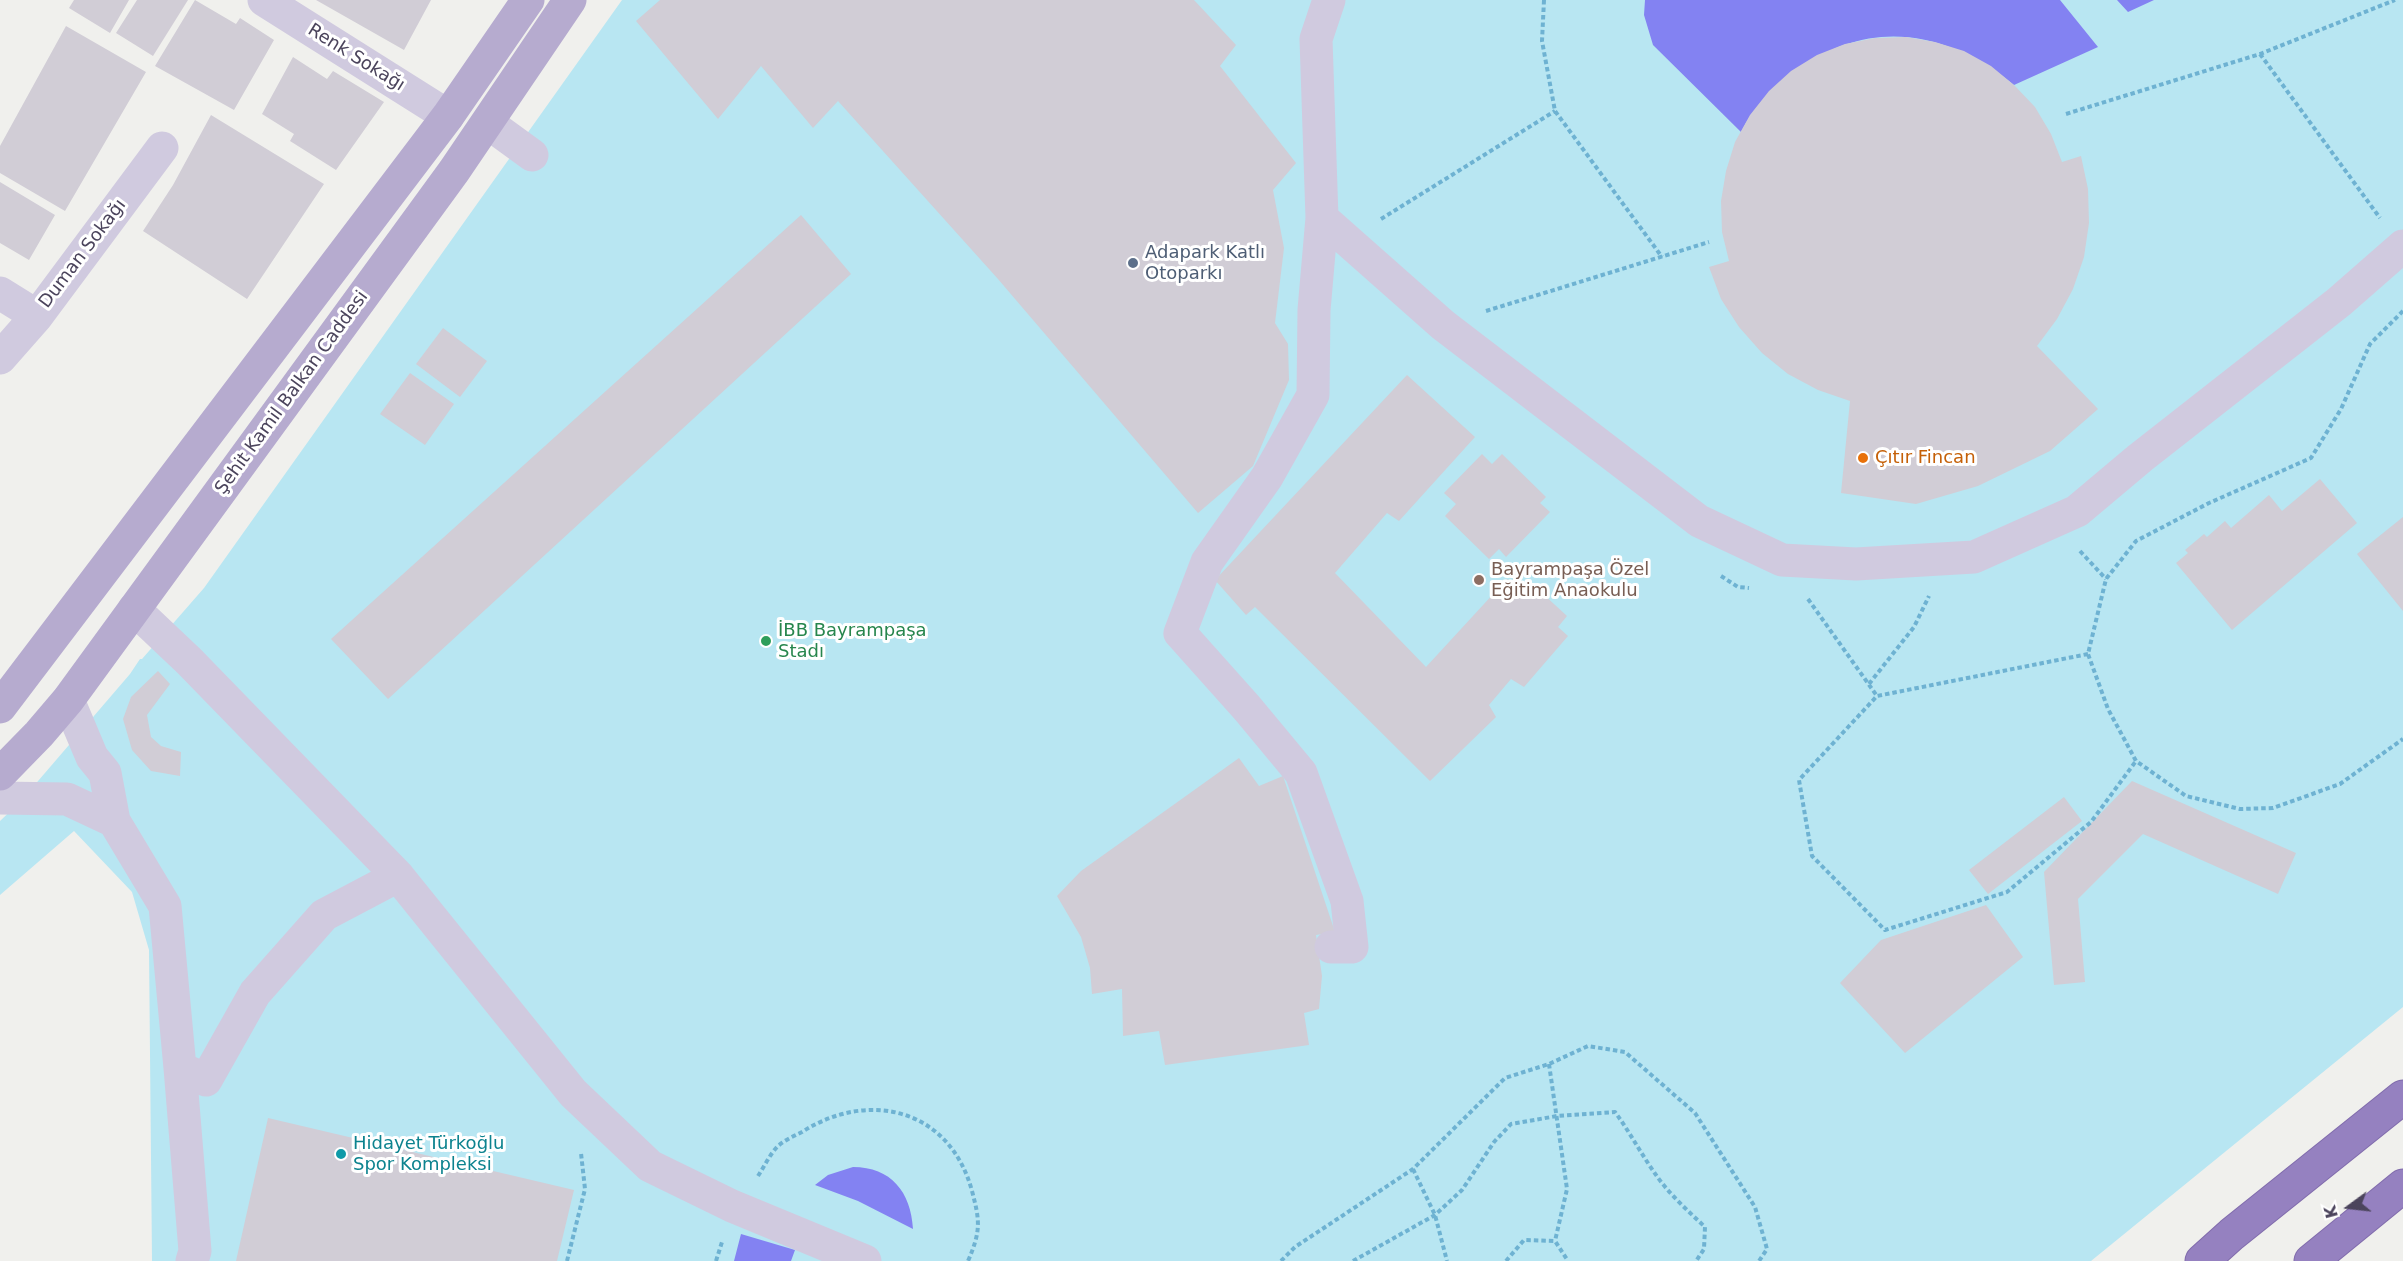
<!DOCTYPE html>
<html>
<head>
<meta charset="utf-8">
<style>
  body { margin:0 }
  #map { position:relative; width:2403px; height:1261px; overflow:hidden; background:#f0f0ed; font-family:"DejaVu Sans",sans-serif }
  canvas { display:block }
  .north { position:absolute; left:2319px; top:1177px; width:60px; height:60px; -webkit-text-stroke:4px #fff; paint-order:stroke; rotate:255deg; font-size:16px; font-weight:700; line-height:24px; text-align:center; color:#4b445c }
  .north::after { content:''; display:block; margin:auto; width:21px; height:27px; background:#4b445c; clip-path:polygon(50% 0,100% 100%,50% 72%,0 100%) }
</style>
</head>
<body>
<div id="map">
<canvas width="2403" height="1261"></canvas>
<div class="north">K</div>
</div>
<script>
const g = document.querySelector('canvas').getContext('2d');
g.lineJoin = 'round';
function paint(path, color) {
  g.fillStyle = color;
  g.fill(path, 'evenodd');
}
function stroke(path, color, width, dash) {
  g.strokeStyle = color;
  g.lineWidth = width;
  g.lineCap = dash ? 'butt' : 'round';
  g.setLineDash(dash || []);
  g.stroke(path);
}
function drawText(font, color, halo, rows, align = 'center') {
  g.font = font + ' "DejaVu Sans",sans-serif';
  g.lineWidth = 6;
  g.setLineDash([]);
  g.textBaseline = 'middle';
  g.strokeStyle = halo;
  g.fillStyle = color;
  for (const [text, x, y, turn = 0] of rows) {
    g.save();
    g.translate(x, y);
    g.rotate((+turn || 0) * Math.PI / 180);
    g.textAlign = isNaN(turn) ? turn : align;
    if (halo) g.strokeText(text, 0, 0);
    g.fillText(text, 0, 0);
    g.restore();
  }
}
const green = new Path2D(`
  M 622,0 L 2403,0 L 2403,1007 L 2091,1261 L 152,1261 L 149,950 L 132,892 L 74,831 L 0,895 L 0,821 L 20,802 L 130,674 L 140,659 L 142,659 L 204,588 Z`);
const water = new Path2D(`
  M 1645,0 L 2060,0 L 2098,47 L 2014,85 C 1946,30 1869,17 1796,71 C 1771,90 1756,104 1741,132 L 1653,45 L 1644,15 Z
  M 2117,0 L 2154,0 L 2128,12 Z
  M 853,1167 C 891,1167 911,1192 913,1229 L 858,1201 L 815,1185 L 828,1175 Z
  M 741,1234 L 795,1250 L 791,1261 L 734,1261 Z`);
const building = new Path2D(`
  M 74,0 L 129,0 L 110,33 L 69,8 Z
  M 137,0 L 188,0 L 153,56 L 116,33 Z
  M 195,0 L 236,24 L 240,18 L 274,40 L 234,110 L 155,66 Z
  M 316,0 L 431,0 L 404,50 Z
  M 660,0 L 1194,0 L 1236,45 L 1220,66 L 1296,163 L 1273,190 L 1284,248 L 1275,323 L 1288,344 L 1289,380 L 1253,466 L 1198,513 L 998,279 L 838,101 L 813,128 L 761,66 L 718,119 L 636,21 Z
  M 66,26 L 146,72 L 65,211 L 0,173 L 0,146 Z
  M 1906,37 L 1935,42 L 1964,51 L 1991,66 L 2014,85 L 2035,107 L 2051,134 L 2062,162 L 2081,156 L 2088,189 L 2089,223 L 2084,257 L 2073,289 L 2057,319 L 2037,346 L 2098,409 L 2050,451 L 1978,486 L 1916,504 L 1841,493 L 1850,401 L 1818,390 L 1788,374 L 1762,353 L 1739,327 L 1721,299 L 1709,267 L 1729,261 L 1722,232 L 1721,201 L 1726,171 L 1735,142 L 1750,115 L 1769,91 L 1791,71 L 1817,55 L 1845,44 L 1875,38 Z
  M 293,57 L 327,79 L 333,71 L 384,102 L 336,170 L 290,141 L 294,134 L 262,114 Z
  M 211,115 L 324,184 L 247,299 L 143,231 L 173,185 Z
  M 0,182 L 55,215 L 29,260 L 0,243 Z
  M 801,215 L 851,274 L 388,699 L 331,639 Z
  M 443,328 L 487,361 L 460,397 L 416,364 Z
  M 410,373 L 454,404 L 425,445 L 380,414 Z
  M 1407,375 L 1475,437 L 1399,521 L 1387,513 L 1335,573 L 1426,667 L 1507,579 L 1521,590 L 1529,581 L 1567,616 L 1558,627 L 1568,636 L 1524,687 L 1511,679 L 1489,705 L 1496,717 L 1430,781 L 1255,607 L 1246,615 L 1215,580 Z
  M 1482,454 L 1492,464 L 1502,454 L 1546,497 L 1540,503 L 1550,512 L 1506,557 L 1499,549 L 1489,559 L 1445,516 L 1456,504 L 1444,493 Z
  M 2320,479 L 2357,523 L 2232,630 L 2176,563 L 2188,553 L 2185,550 L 2204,534 L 2207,537 L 2225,521 L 2231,528 L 2269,495 L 2282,511 Z
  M 2403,517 L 2403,611 L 2357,554 Z
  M 158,671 L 170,684 L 147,715 L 151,737 L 161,746 L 181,752 L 180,776 L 151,771 L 132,750 L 123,719 L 131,697 Z
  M 1239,758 L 1259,786 L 1283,776 L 1335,932 L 1316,935 L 1322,976 L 1319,1009 L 1304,1013 L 1309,1045 L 1165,1065 L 1159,1031 L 1123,1036 L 1122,989 L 1092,994 L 1090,968 L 1081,937 L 1057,896 L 1081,871 Z
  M 2132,781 L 2296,853 L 2278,894 L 2143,834 L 2078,899 L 2085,982 L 2054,985 L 2044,872 Z
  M 2064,797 L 2082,821 L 1988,894 L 1969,870 Z
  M 1986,905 L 2023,957 L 1905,1053 L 1840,983 L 1881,940 Z
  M 268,1118 L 574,1190 L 557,1261 L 236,1261 Z`);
const path = new Path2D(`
  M 1544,0 L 1542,41 L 1555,111 L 1662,257
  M 2260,54 L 2380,218
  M 2066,114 L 2260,54 L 2395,0
  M 1381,219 L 1555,111
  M 1486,311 L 1709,242
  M 2403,311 L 2370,344 L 2341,409 L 2311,458 L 2209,503 L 2136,541 L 2106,579 L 2088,654 L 2108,709 L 2136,761 L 2186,796 L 2240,809 L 2273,808 L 2340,784 L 2403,739
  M 2080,551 L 2106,579
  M 1721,576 L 1738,587 L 1749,588
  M 1808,599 L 1877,696
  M 2088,654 L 1877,696 L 1799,780 L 1812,856 L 1885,930 L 2007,892 L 2091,822 L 2136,761
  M 1869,684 L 1914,627 L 1929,596
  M 1549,1064 L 1567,1189 L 1555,1241
  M 1413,1169 L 1435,1215 L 1447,1261
  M 758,1176 C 764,1167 770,1154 778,1146 C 785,1140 794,1136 802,1132 C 869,1089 950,1109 972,1191 C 980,1221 981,1231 968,1261
  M 567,1261 L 585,1189 L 581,1153
  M 716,1261 L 722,1242
  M 1281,1261 L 1295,1247 L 1413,1169 L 1505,1078 L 1549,1064 L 1588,1046 L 1625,1052 L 1695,1113 L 1755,1207 L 1767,1249 L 1759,1261
  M 1353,1261 L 1435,1215 L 1462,1190 L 1494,1142 L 1511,1124 L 1557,1116 L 1615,1112 C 1629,1131 1640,1152 1654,1172 C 1667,1192 1687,1210 1705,1227 L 1704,1249 L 1696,1261
  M 1506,1261 L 1524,1240 L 1555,1241 L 1568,1261`);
const minor = new Path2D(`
  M 264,0 L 448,116
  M 1329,0 L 1316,39 L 1322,218 L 1314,310 L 1313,395 L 1267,477 L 1207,562 L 1180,633 L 1247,708 L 1301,773 L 1347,901 L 1352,947 L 1331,947
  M 488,123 L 532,155
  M 1322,218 L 1443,325 L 1699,521 L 1782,560 L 1856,564 L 1974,557 L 2077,511 L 2140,458 L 2339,302 L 2403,246
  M 0,293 L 37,316
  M 0,358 L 37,316 L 162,148
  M 134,609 L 189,661 L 398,876 L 573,1093 L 650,1166 L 732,1206 L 865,1261
  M 68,700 L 92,757 L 105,773 L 114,821 L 165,906 L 180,1068
  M 0,798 L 67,799 L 114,821
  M 192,1261 L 195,1251 L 180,1068 L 206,1080 L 255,993 L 324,915 L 398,876`);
const major = new Path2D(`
  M 0,707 L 448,116 L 528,0
  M 0,774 L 39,734 L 68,700 L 454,171 L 570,0`);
const highway = new Path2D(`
  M 2202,1261 L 2232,1234 L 2403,1097
  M 2311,1261 L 2403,1186`);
const markers = [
  [1133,263,6,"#5c6f8a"],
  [1863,458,6,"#e8710a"],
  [1479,580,6,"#8d6e63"],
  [766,641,6,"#2e9e5b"],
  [341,1154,6,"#0f9aa8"]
];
const streetNames = [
  ["Renk Sokağı",356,58,32],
  ["Duman Sokağı",83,254,-53],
  ["Şehit Kamil Balkan Caddesi",292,393,-54]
];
const serviceNames = [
  ["Adapark Katlı",1145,253],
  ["Otoparkı",1145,274]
];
const foodNames = [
  ["Çıtır Fincan",1875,458]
];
const educationNames = [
  ["Bayrampaşa Özel",1491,570],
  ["Eğitim Anaokulu",1491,591]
];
const leisureNames = [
  ["İBB Bayrampaşa",778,631],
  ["Stadı",778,652]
];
const cultureNames = [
  ["Hidayet Türkoğlu",353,1144],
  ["Spor Kompleksi",353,1165]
];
paint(green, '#b8e6f2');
paint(water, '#8382f2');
paint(building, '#d1cdd6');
stroke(highway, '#816cac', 35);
stroke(path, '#6eb2d2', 4, [4.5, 3]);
stroke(minor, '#d0cadf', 33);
stroke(major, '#b6abcf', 33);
stroke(highway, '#9581c0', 33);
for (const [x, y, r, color] of markers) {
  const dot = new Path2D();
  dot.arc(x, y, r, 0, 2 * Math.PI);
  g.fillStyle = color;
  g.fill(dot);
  stroke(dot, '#fff', 2);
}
drawText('18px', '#4b445c', '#fff', streetNames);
drawText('18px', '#4e5e75', '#fff', serviceNames, 'left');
drawText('18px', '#c56008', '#fff', foodNames, 'left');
drawText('18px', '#785e54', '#fff', educationNames, 'left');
drawText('18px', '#27864d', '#fff', leisureNames, 'left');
drawText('18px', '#0d838f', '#fff', cultureNames, 'left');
</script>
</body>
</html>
